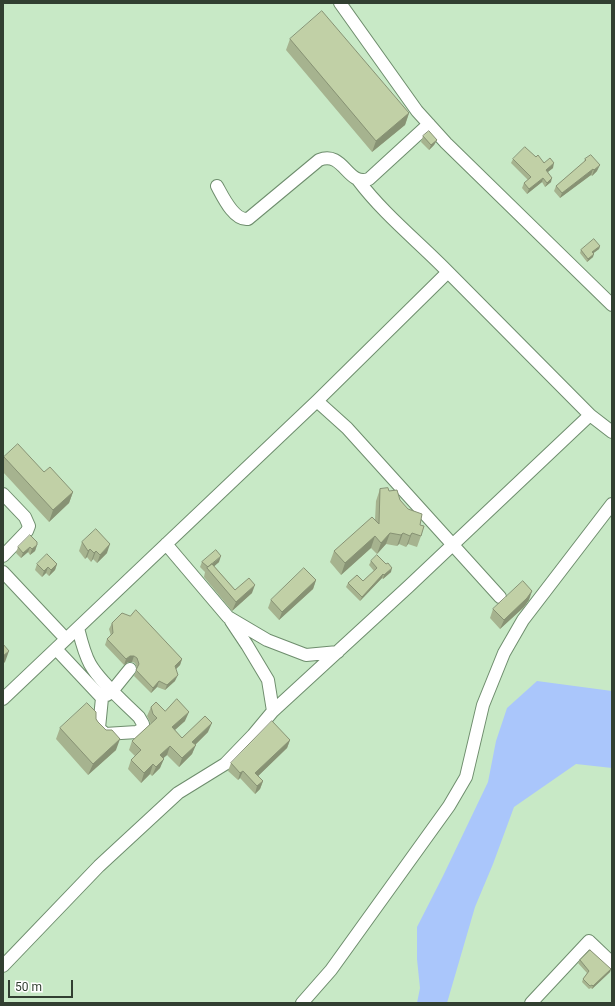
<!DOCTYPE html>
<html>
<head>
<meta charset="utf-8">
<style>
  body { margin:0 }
  #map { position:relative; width:615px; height:1006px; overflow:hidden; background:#c8e9c6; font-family:Roboto,sans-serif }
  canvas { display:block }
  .frame { position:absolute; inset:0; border:4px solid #323f31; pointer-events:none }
  .scale { position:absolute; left:8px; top:980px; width:65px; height:18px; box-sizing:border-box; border:2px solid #323f31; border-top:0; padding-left:5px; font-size:12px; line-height:14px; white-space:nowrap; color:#323f31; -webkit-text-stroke:3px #fff; paint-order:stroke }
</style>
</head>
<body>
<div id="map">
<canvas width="615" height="1006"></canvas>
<div class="frame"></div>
<div class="scale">50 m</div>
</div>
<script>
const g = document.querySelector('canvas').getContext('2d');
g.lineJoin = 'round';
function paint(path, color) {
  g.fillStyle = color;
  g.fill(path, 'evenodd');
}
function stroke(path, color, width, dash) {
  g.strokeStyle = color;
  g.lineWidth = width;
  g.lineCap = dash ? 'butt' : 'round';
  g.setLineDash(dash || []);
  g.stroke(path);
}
const water = new Path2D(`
  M 537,681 L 612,691 L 612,768 L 576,764 L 514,807 L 493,864 L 475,907 L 447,1003 L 417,1003 L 420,988 L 417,959 L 417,927 L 443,876 L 488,782 L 496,741 L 507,708 Z`);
const minor = new Path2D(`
  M 340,3 L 417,111 L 446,143 L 612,305
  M 358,180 C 382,212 415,239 443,267 C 492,316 541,366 590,415 L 612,432
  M 217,186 C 223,197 234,221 248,219 L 319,160 C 344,150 347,187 369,179 L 429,124
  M 317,401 L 347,428 L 500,597
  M 3,494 L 25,517 L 29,526 L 27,531 L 3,556
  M 166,544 L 228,617 L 267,640 L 306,655 L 338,652
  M 3,572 L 66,639
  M 231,621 L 247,645 L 268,680 L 273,711
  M 56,649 L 102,698 L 99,728 L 105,734 L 137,732 L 142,729 L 143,724 L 139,717 C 124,702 100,682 90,664 C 84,653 81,640 78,628
  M 107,695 L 113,690 L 130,669
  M 3,699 L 317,401 L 448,272
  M 3,966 L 99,866 L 178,793 L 225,764 L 253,735 L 273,711 L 408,587 L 590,415
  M 302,1003 L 331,970 L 449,806 L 466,777 L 483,705 L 504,653 L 523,620 L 612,504
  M 531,1003 L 589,941 L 612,963`);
const wall = new Path2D(`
  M 290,39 L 409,113 L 405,125 L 372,152 L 286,50 Z
  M 423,136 L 437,140 L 434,145 L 429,150 L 421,142 Z
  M 536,157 L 553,168 L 548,172 L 551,182 L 545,187 L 542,182 L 527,194 L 522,188 L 524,183 L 528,180 L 511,163 L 513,159 Z
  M 585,159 L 597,171 L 592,176 L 591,175 L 560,198 L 554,191 L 556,186 L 584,162 Z
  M 600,246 L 599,249 L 593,253 L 593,257 L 587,262 L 580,253 L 581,250 Z
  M 4,457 L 44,472 L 73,492 L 69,503 L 49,522 L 3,472 L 3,458 Z
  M 380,489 L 389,491 L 400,500 L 420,525 L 421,536 L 417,547 L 408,544 L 406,547 L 399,544 L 397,546 L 386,544 L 377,554 L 371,548 L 341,575 L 330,562 L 334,551 L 375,520 L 376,501 Z
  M 82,542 L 107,553 L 97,563 L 93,559 L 91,562 L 87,557 L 85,559 L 79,551 Z
  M 37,545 L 35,551 L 30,555 L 28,552 L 21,558 L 16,553 L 18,547 Z
  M 371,561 L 391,572 L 383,579 L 382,578 L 360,601 L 346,587 L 348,583 L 363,581 L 374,571 L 369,565 Z
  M 202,562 L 219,562 L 214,566 L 235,590 L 252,593 L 232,611 L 204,577 L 205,572 L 200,567 Z
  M 37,564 L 57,564 L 55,570 L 49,576 L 46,573 L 42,577 L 35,570 Z
  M 316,580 L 313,589 L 279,620 L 268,608 L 271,600 Z
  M 529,600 L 524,607 L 500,629 L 490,618 L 493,609 Z
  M 112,623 L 182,659 L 180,665 L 176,669 L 175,681 L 165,690 L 157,687 L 151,693 L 134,676 L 137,669 L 135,663 L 132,662 L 128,662 L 124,665 L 105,645 L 107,639 L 111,636 L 109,629 Z
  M 151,707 L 165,711 L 185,721 L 175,730 L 182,738 L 208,732 L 195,745 L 192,754 L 179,767 L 167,755 L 163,758 L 160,768 L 152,776 L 150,774 L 141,783 L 128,769 L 131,760 L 135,756 L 129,750 L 132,741 L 151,724 L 147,716 Z
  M 96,719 L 116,750 L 88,775 L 56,739 L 60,728 Z
  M 290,740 L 287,748 L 258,776 L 263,781 L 260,789 L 255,794 L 240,778 L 238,780 L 228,771 L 231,763 Z
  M 580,960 L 611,969 L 610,972 L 592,989 L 591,988 L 589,989 L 582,982 L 583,979 L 587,973 L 578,963 Z`);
const shadedWall = new Path2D(`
  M 409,113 L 405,125 L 372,152 L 376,141 Z
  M 437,140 L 434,145 L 429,150 L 431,145 Z
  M 554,163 L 553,168 L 544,175 L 546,170 Z
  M 600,165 L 597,171 L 592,176 L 594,170 Z
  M 593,169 L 591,175 L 560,198 L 562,193 Z
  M 543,178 L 542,182 L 527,194 L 529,189 Z
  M 552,178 L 551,182 L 545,187 L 547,183 Z
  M 600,246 L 599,249 L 591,255 L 592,252 Z
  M 594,254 L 593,257 L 587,262 L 588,259 Z
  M 73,492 L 69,503 L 49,522 L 53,510 Z
  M 390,533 L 386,544 L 377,554 L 381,543 Z
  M 403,533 L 399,544 L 397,546 L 401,535 Z
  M 412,533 L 408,544 L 406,547 L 410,536 Z
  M 375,536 L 371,548 L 341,575 L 345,563 Z
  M 110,544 L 107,553 L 97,563 L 100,555 Z
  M 37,545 L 35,551 L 30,555 L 32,549 Z
  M 30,547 L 28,552 L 21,558 L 23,553 Z
  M 90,549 L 87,557 L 85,559 L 88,551 Z
  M 96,551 L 93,559 L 91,562 L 94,553 Z
  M 221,556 L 219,562 L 209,571 L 208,568 Z
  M 57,564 L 55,570 L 49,576 L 51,570 Z
  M 48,567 L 46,573 L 42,577 L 44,571 Z
  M 392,568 L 391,572 L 383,579 L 384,575 Z
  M 383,574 L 382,578 L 360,601 L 362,597 Z
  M 316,580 L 313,589 L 279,620 L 282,612 Z
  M 255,585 L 252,593 L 232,611 L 236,602 Z
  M 532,591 L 529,600 L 524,607 L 500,629 L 504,620 Z
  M 9,651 L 5,662 L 3,664 L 3,656 Z
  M 130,656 L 134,656 L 132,662 L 128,662 L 124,665 L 126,659 Z
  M 182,659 L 180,665 L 173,672 L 175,666 Z
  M 178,675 L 175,681 L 165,690 L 167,685 Z
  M 159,681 L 157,687 L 151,693 L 153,688 Z
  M 189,712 L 185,721 L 168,736 L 172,727 Z
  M 212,723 L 208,732 L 189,751 L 192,742 Z
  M 120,739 L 116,750 L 88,775 L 93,764 Z
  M 290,740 L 287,748 L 253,781 L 255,773 Z
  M 196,745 L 192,754 L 179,767 L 182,758 Z
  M 170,746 L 167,755 L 157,764 L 160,755 Z
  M 164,759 L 160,768 L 152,776 L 156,767 Z
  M 153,764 L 150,774 L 141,783 L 144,773 Z
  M 243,771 L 240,778 L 238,780 L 240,773 Z
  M 263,781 L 260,789 L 255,794 L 257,786 Z
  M 611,969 L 610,972 L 592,989 L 593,986 Z`);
const building = new Path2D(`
  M 322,11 L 409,113 L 376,141 L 290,39 Z
  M 429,131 L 437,140 L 431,145 L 423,136 Z
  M 525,147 L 536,157 L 538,155 L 544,163 L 550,158 L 554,163 L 546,170 L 552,178 L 547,183 L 543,178 L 529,189 L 524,183 L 531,177 L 513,159 Z
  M 591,155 L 600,165 L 594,170 L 593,169 L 562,193 L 556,186 L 586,160 L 585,159 Z
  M 594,239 L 600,246 L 592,252 L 594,254 L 588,259 L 581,250 Z
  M 18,444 L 44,472 L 50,467 L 73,492 L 53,510 L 4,457 Z
  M 388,488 L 389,491 L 397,490 L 400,500 L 408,509 L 422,514 L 420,525 L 424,526 L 421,536 L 412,533 L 410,536 L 403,533 L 401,535 L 390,533 L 381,543 L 375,536 L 345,563 L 334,551 L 372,517 L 379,524 L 380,489 Z
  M 96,529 L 110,544 L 100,555 L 96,551 L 94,553 L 90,549 L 88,551 L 82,542 Z
  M 30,535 L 37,542 L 37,545 L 32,549 L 30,547 L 23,553 L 18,547 Z
  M 216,550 L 221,556 L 208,567 L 202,562 Z
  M 47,554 L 57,564 L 51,570 L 48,567 L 44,571 L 37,564 Z
  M 377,555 L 386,564 L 388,563 L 392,568 L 384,575 L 383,574 L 362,597 L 348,583 L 357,575 L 363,581 L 377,568 L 371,561 Z
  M 212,564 L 235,590 L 249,578 L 255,585 L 236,602 L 207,568 Z
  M 304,568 L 316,580 L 282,612 L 271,600 Z
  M 523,581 L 532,591 L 527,598 L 504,620 L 493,609 Z
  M 136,610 L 182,659 L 175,666 L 178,675 L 167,685 L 159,681 L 153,688 L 136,670 L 139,664 L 137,658 L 134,656 L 130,656 L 126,659 L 107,639 L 113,633 L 112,623 L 122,613 L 130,616 Z
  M 3,644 L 9,651 L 3,656 Z
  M 177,699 L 189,712 L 172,727 L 182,738 L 205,716 L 212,723 L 192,742 L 196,745 L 182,758 L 170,746 L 160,755 L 164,759 L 156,767 L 153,764 L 144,773 L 131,760 L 141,750 L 132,741 L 157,718 L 153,714 L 151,707 L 156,702 L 165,711 Z
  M 87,703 L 96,712 L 96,719 L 98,722 L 106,730 L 112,730 L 120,739 L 93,764 L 60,728 Z
  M 272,721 L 290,740 L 255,773 L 263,781 L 257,786 L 243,771 L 240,773 L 231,763 Z
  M 590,950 L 611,969 L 593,986 L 592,985 L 590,986 L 583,979 L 589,971 L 580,960 Z`);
paint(water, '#aac6fb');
stroke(minor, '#6e8d6d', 14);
stroke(minor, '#fff', 12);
paint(wall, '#a6b38f');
paint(shadedWall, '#879274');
paint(building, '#c1d0a6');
stroke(building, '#879274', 1);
</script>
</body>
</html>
